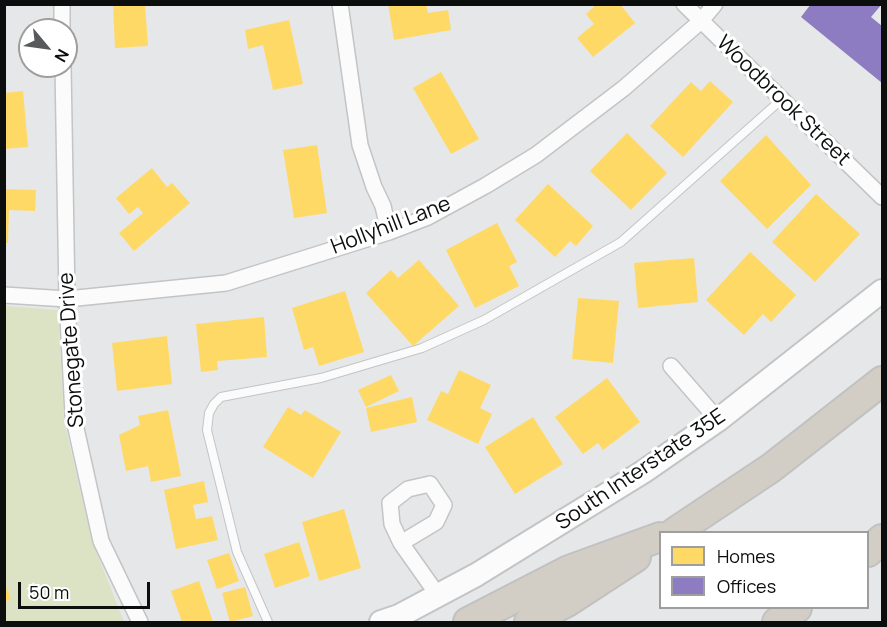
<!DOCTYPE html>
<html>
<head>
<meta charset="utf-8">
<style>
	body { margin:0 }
	#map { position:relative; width:887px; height:627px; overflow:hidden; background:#e6e7e8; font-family:Manrope,sans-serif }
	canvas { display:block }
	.frame { position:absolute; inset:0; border:6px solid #0c0d0d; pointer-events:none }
	.legend { position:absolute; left:659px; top:531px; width:210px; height:78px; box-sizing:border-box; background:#fff; border:2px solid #9e9e9e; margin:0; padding:8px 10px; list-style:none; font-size:18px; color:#0c0d0d }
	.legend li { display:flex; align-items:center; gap:12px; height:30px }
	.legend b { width:30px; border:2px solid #9e9e9e }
	.north { position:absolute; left:18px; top:18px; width:60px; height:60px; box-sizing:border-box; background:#fff; border:2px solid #9e9e9e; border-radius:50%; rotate:119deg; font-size:16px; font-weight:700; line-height:24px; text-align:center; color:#0c0d0d }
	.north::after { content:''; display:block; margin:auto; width:21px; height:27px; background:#58595a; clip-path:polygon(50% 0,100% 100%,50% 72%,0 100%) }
	.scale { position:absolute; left:18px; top:582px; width:132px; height:27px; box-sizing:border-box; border:3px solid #0c0d0d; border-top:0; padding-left:8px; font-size:18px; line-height:21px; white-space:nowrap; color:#0c0d0d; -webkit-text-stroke:4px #fff; paint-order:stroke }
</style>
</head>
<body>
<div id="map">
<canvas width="887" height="627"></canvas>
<div class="frame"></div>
<ul class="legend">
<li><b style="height:16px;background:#ffd966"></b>Homes</li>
<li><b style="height:16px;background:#8e7cc3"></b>Offices</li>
</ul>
<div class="north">N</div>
<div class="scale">50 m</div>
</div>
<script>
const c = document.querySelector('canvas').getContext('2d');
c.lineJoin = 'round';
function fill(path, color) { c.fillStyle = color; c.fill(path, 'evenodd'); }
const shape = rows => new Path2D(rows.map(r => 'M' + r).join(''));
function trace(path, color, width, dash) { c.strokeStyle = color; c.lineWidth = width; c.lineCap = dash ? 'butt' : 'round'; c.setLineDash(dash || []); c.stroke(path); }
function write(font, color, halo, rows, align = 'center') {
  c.font = font + ' Manrope,sans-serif'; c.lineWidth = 6; c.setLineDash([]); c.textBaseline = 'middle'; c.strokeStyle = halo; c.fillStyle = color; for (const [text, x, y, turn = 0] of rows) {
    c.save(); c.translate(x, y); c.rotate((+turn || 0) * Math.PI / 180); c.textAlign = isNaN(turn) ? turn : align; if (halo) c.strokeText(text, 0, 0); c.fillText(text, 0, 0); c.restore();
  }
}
const green = shape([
	[5,306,58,310,64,421,92,541,124,622,5,622]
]);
const homes = shape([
	[113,4,145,4,148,46,115,48],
	[388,4,426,4,428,13,448,10,451,30,394,40],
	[597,4,620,4,635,23,593,57,577,38,594,24,586,14],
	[289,20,303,84,273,90,263,45,248,49,245,30],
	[441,72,479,139,451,154,413,88],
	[710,81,733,102,683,157,650,126,691,82,701,91],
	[23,91,28,147,4,149,4,93],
	[627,133,667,173,631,210,590,171],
	[766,135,811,185,767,229,720,181],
	[317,145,327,213,294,218,283,150],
	[152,168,167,187,172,183,190,203,134,251,119,233,143,213,138,207,129,214,116,198],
	[548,184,593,226,576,246,570,241,555,257,515,220],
	[4,189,36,190,35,211,9,210,8,243,4,243],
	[816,194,860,234,815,282,772,242],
	[497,223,517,262,509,266,519,286,475,308,446,250],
	[750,252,796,295,771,322,763,314,744,335,706,300],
	[694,258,698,302,638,308,634,263],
	[419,260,459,306,413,346,366,293,391,270,398,278],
	[345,291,364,352,319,366,313,347,304,350,292,308],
	[578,298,619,301,613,363,572,359],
	[264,317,267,357,217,361,218,370,201,372,196,324],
	[167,336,172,384,117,391,112,343],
	[459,370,491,385,480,408,492,414,478,444,427,420,441,391,448,394],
	[391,375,399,391,366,407,358,390],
	[607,378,640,422,603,450,598,443,583,454,555,417],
	[412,397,417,422,371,432,366,408],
	[288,407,301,415,305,410,341,432,313,478,263,447],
	[168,410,181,476,151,482,148,466,126,471,119,435,140,425,138,416],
	[533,417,563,464,515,494,485,447],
	[204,481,208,502,193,505,196,519,212,516,218,540,176,549,164,490],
	[344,509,361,568,319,581,302,522],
	[299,542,310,576,275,588,264,554],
	[229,553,239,581,217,589,207,560],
	[199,581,213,622,182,622,171,591],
	[4,582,11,599,4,602],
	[245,587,253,616,230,622,222,593]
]);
const offices = shape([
	[811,4,882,4,871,17,882,26,882,83,801,17]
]);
const service = shape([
	[268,622,237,552,207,430,209,413,214,404,221,397,321,378,422,348,484,320,621,242,782,99]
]);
const minor = shape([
	[62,4,62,30],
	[340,4,360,145,374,187,383,206,389,232],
	[684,4,882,197],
	[63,66,67,299,73,415,101,541,140,622],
	[4,295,67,299,226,283,389,232,428,217,485,186,536,155,624,88,701,21,715,4],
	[671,366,718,420],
	[430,484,444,505,436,522,401,543,392,524,390,503,408,489,430,484],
	[401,543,437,594]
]);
const secondary = shape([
	[381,622,399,616,476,575,643,472,718,420,882,291]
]);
const motorway = shape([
	[675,532,771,468,882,381],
	[868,552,882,539],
	[468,622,569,570,660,537],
	[529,622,567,602,636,557],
	[777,622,797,608]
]);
const streetNames = [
	["Woodbrook Street",783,101,44],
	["Hollyhill Lane",391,226,-21],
	["Stonegate Drive",72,350,-94],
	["South Interstate 35E",641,470,-34]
];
fill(green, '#dbe3c4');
fill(homes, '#ffd966');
fill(offices, '#8e7cc3');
trace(service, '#c3c4c5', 10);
trace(minor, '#c3c4c5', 18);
trace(secondary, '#c3c4c5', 26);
trace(motorway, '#c1c1c2', 32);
trace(service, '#fbfbfc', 8);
trace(minor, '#fbfbfc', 15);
trace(secondary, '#fbfbfc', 22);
trace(motorway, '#d2cec5', 28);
write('21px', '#0c0d0d', '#fff', streetNames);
</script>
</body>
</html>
